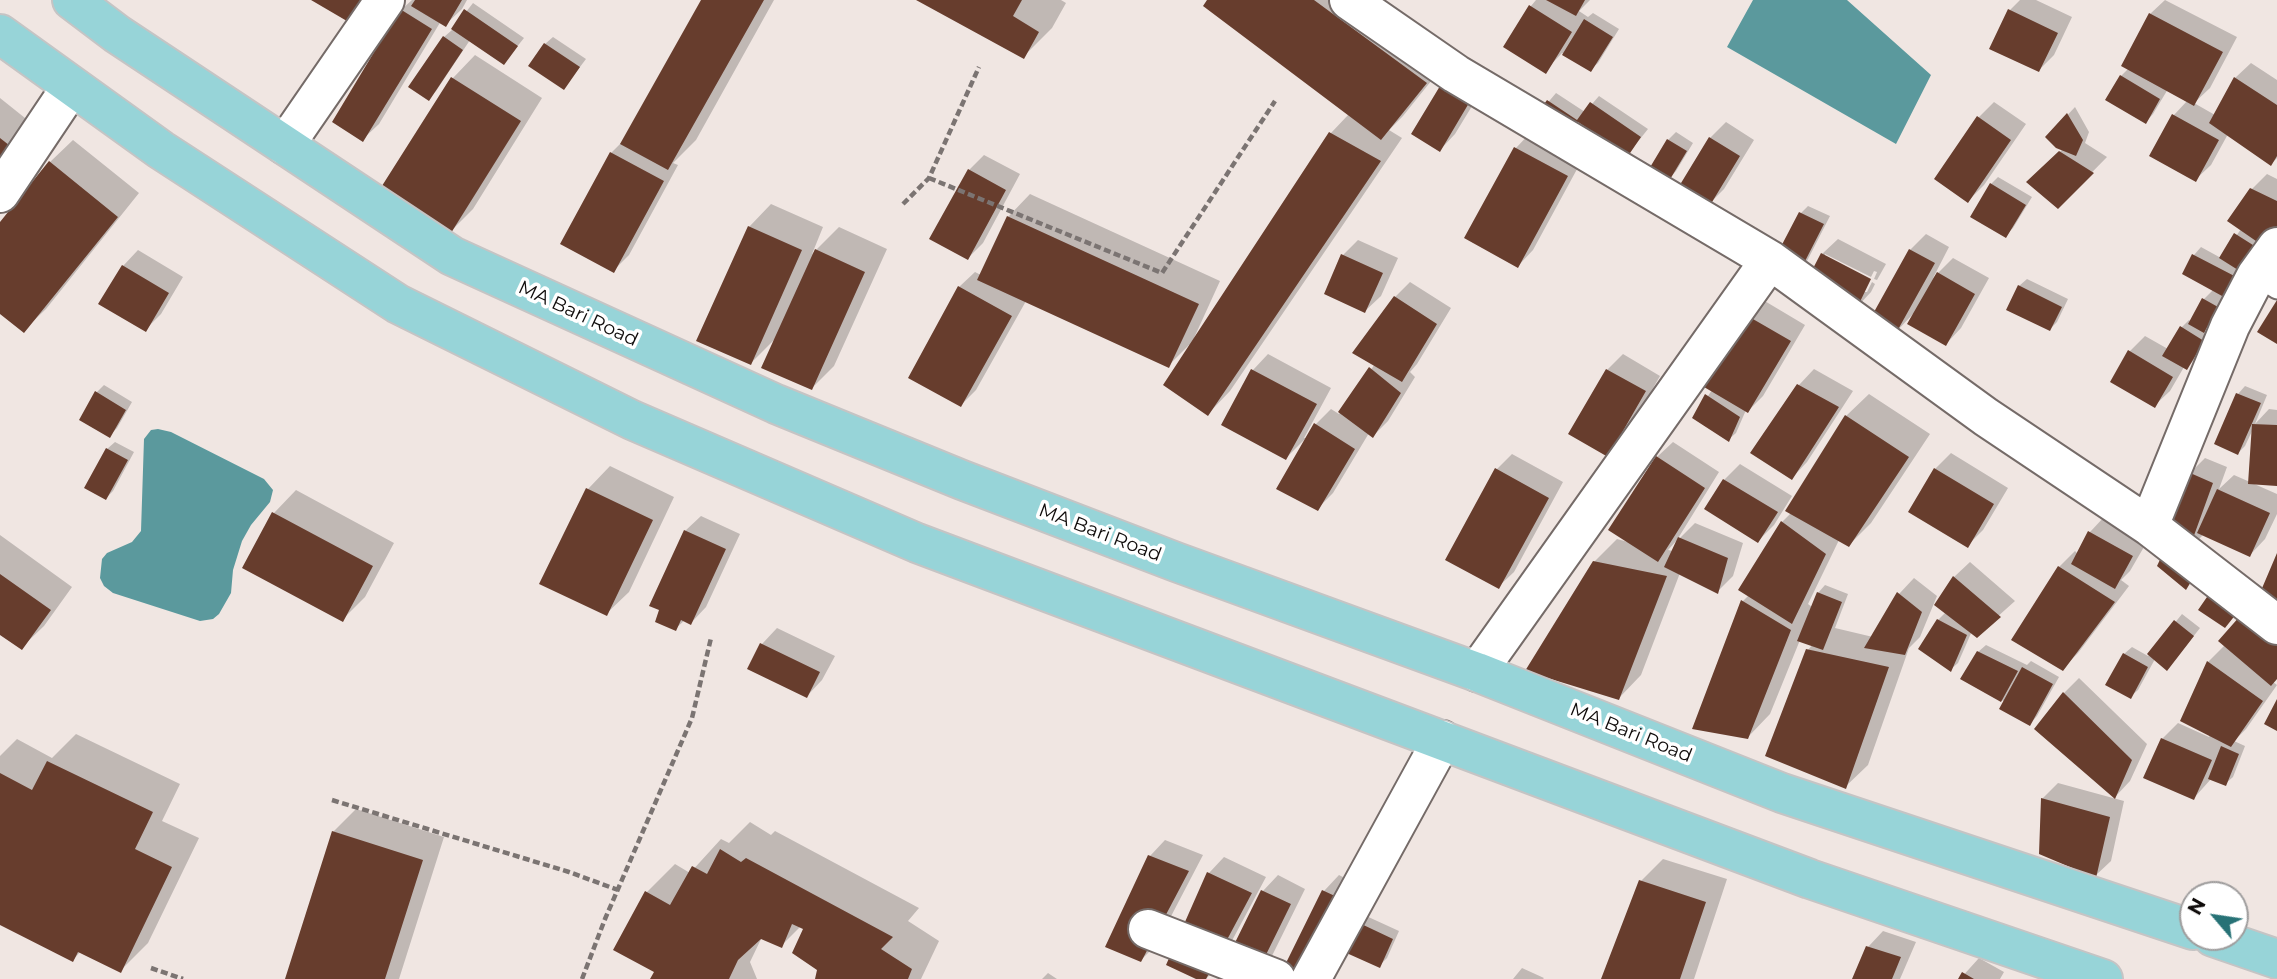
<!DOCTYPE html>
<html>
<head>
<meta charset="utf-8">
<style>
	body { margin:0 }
	#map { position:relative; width:2277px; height:979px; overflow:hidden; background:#f0e6e2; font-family:Montserrat,sans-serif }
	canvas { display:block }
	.north { position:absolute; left:2179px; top:881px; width:70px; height:70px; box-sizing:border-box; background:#fff; border:2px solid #9f9d9d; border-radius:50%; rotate:299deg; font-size:19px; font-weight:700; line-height:28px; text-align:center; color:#0f0b0a }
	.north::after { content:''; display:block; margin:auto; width:24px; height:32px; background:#277276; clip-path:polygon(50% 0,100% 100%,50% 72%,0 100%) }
</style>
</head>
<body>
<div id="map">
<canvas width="2277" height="979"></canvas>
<div class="north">N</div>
</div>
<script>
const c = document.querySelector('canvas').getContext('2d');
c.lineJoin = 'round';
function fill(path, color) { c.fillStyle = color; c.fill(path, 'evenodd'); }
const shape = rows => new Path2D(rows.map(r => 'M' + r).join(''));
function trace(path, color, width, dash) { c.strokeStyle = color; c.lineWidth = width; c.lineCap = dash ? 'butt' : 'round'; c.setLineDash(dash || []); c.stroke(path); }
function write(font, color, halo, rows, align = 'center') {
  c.font = font + ' Montserrat,sans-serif'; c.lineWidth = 7; c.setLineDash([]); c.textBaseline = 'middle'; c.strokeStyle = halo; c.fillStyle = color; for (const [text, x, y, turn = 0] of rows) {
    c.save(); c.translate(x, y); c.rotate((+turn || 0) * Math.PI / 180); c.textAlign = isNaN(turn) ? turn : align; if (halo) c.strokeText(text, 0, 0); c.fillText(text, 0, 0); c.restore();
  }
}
const water = shape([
	[1753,0,1847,0,1931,75,1896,144,1727,47],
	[158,429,171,432,264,479,273,490,270,502,251,525,242,541,233,570,231,593,219,614,213,619,200,621,113,593,104,586,100,578,102,559,107,553,132,542,141,531,144,439,151,430]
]);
const shadow = shape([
	[412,0,467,0,462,9,446,24,441,21,379,124,363,139,401,10],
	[703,0,774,0,696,140,673,163,678,165,629,255,613,271,562,243,611,153,625,139],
	[919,0,1061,0,1066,3,1052,28,1024,56],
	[1209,0,1383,0,1376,7,1448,60,1403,116,1389,130,1402,138,1230,391,1208,414,1189,345,1168,366,1026,301,976,390,961,405,959,287,975,272,981,275,1008,217,1030,194,1220,281,1194,338,1195,339,1331,133,1349,114],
	[1536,0,1590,0,1579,11,1588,17,1593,13,1619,29,1598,63,1590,70,1562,53,1545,71,1505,46,1531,6],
	[2020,0,2036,0,2072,17,2054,55,2039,70,2010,10],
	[2165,0,2237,37,2210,88,2194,103,2215,115,2235,78,2251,63,2277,80,2277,158,2271,164,2228,134,2211,165,2195,180,2173,116,2188,100,2168,89,2153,114,2146,122,2108,99,2121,76,2129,68,2150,14],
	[473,3,524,38,504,63,470,40,436,91,429,98,444,37,452,30],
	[553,37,586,59,564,88,545,44],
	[475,55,542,98,473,209,451,231,382,189,453,78],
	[1483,88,1455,134,1440,150,1413,134],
	[1556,93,1585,112,1599,96,1648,129,1628,154,1580,121,1576,126,1539,113],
	[0,98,35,126,0,176],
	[1994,102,2026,124,1984,185,1968,201,1979,117],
	[2075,107,2089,132,2085,143,2107,157,2058,207,2043,167,2063,149,2047,137],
	[1726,122,1754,140,1724,189,1709,204,1681,187,1710,138],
	[1531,132,1582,160,1533,250,1518,266,1467,237,1516,148],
	[1676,132,1693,143,1676,171,1669,179,1668,140],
	[73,140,139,193,46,309,23,331,0,312,0,224,50,162],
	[984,155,1020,174,983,243,968,258,969,170],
	[2267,174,2277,179,2277,240,2204,330,2210,333,2194,360,2187,368,2184,367,2170,391,2154,406,2113,381,2130,351,2145,336,2168,349,2181,328,2189,320,2191,322,2204,299,2214,289,2194,255,2201,247,2221,258,2241,229,2251,190],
	[1998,177,2032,197,2013,228,2005,236,1991,184],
	[771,204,823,227,812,254,839,227,887,249,834,366,812,388,777,337,751,363,749,227],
	[1808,206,1830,216,1807,261,1800,269,1801,213],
	[1926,234,1949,247,1933,278,1953,258,1989,278,1961,328,1946,344,1913,314,1895,333,1910,250],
	[1838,239,1886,264,1877,280,1874,279,1877,272,1874,271,1871,277,1825,254,1825,258,1863,292,1867,292,1872,282,1875,284,1871,292,1856,308,1822,254],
	[1358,240,1398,258,1381,296,1365,311,1343,255],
	[138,250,183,277,161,314,145,330,101,303,123,266],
	[2027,279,2068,299,2057,322,2050,329,2019,286],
	[1410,282,1451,308,1417,364,1410,372,1415,377,1388,421,1373,436,1369,433,1333,493,1318,508,1279,488,1316,424,1331,409,1339,414,1375,364,1395,297],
	[1763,300,1805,325,1763,396,1748,411,1746,410,1736,433,1728,440,1694,417,1712,390,1706,387],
	[1268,354,1331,388,1304,438,1306,438,1286,458,1223,424,1253,370],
	[1623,354,1660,376,1623,440,1608,455,1571,433,1607,370],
	[1814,369,1853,391,1807,462,1792,478,1752,453,1799,385],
	[104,385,132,402,117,428,109,436,96,393],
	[2245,386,2267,395,2255,424,2269,409,2277,410,2277,484,2252,483,2277,494,2277,514,2265,539,2250,555,2204,534,2187,551,2205,562,2186,587,2159,565,2167,550,2175,541,2166,535,2190,473,2205,458,2227,467,2219,489,2234,475,2250,482,2254,427,2245,446,2238,453,2216,444,2238,394],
	[1869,394,1930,434,1871,523,1849,545,1839,540,1808,604,1812,607,1818,593,1825,585,1848,594,1835,628,1873,637,1899,594,1914,578,1937,596,1920,637,1909,648,1868,765,1845,787,1808,650,1813,644,1800,640,1770,714,1748,737,1694,728,1743,601,1749,595,1782,522,1792,512,1846,416],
	[115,442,134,452,113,491,106,498,107,449],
	[1673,442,1719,472,1677,540,1668,550,1673,551,1679,539,1695,523,1743,543,1733,576,1717,592,1680,573,1641,675,1619,698,1594,562,1617,539,1628,542,1657,457],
	[1951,453,2008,488,1983,530,1967,546,1910,511,1935,469],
	[1512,454,1563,482,1514,572,1498,587,1497,469],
	[1740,464,1792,496,1774,525,1758,541,1724,480],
	[610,466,674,497,629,592,606,614,588,489],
	[296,490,394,543,365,597,342,620,245,568,274,513],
	[701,516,740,534,706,607,691,623,685,620,675,629,685,531],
	[2105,516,2148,540,2130,571,2121,580,2129,586,2078,653,2063,668,2059,567,2075,551,2078,554,2090,532],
	[0,535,72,587,44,626,21,648,0,632],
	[2277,558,2277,678,2273,682,2277,685,2246,729,2234,741,2245,746,2233,777,2225,784,2211,779,2194,798,2162,739,2178,723,2209,737,2210,735,2182,720,2208,662,2225,645,2261,596],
	[1970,562,2015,601,1977,635,1972,631,1958,663,1950,670,1938,620,1946,612,1954,577],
	[2182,614,2200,628,2174,661,2155,659,2138,690,2130,697,2124,654,2132,647,2148,656],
	[777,628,835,656,822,680,807,696,750,668,762,644],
	[1986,645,2027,665,2031,661,2059,677,2037,716,2030,724,2005,702,1963,678,1978,652],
	[2079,678,2147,744,2130,781,2115,797,2036,729,2064,693],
	[76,734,180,784,162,821,199,838,148,943,120,971,81,951,73,960,0,923,0,756,17,739,52,758],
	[2058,783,2124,801,2111,861,2095,876,2042,799],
	[356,809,444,837,399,979,287,979,333,832],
	[750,822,771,835,775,831,919,908,908,921,939,941,921,979,817,979,819,969,806,928,801,926,781,946,762,937,750,962,757,979,652,979,656,971,647,892,675,864,690,873,721,839,729,843],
	[1165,840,1203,855,1156,945,1141,960,1150,856],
	[1224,857,1266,877,1219,965,1206,979,1200,979,1168,964,1209,873],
	[1663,859,1727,879,1694,979,1602,979,1641,881],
	[1278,875,1305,889,1266,968,1262,892],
	[1339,875,1364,888,1287,964,1324,891],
	[1364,915,1399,931,1387,958,1379,966,1357,922],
	[1883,931,1916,942,1900,979,1854,979,1868,947],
	[1979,958,2004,972,2000,979,1960,979],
	[1522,968,1544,978,1543,979,1513,979],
	[1048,973,1057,979,1042,979]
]);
const building = shape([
	[311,0,366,0,352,24],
	[415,0,462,0,446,27,411,6],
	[701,0,764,0,668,170,620,144],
	[916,0,1022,0,1013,16,1039,32,1024,59],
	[1207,0,1314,0,1427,83,1381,140,1203,6],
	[1546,0,1585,0,1576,16],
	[1529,5,1572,32,1546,74,1503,47],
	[400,9,432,29,363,142,332,122],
	[464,9,518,46,504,65,451,29],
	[2008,9,2058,33,2039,72,1989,49],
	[2149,13,2223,52,2194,106,2121,66],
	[1584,19,1613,37,1591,72,1562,55],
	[443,36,463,50,429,101,408,87],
	[544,43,580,67,564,90,528,66],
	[2120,75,2160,99,2146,124,2105,100],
	[451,77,521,121,451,233,380,189],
	[2234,77,2277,105,2277,156,2271,166,2209,123],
	[1440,86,1469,103,1440,152,1411,134],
	[1547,100,1577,120,1590,102,1641,137,1628,156,1578,122,1569,135,1537,114],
	[2067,113,2083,140,2076,156,2056,148,2045,137],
	[2172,114,2219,140,2196,182,2149,156],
	[1977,116,2011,140,1968,203,1934,179],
	[1329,132,1381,161,1208,416,1163,385],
	[1709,137,1740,156,1709,207,1678,188],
	[0,138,14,149,0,169],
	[1667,139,1687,151,1669,181,1649,169],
	[1514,147,1568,176,1518,268,1464,238],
	[2059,151,2094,173,2058,209,2026,182],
	[610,152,664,181,614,273,560,244],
	[49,161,118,217,24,333,0,314,0,222],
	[968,169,1006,190,968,260,929,239],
	[1990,183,2026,205,2006,238,1970,217],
	[2250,188,2277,201,2277,237,2269,250,2227,221],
	[1799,212,1824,224,1800,271,1775,258],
	[1007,216,1199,304,1169,368,977,280],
	[748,226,802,250,751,365,696,341],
	[2234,233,2264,252,2246,275,2219,258],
	[815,249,865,272,812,390,761,368],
	[1909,249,1935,263,1895,335,1869,321],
	[1821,253,1871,279,1856,310,1805,284],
	[1341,254,1383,273,1365,313,1324,294],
	[2192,254,2244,281,2233,302,2182,274],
	[122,265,169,293,146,332,98,304],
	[1937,272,1975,294,1946,346,1907,324],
	[2018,285,2062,307,2050,331,2006,310],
	[958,286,1012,316,961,407,908,378],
	[1394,296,1437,324,1402,382,1352,353],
	[2202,298,2218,307,2204,333,2188,324],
	[2277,300,2277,344,2257,332],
	[1746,315,1791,341,1748,413,1704,387],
	[2180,326,2204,341,2187,370,2162,356],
	[2128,350,2173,377,2155,408,2110,382],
	[1369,367,1401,393,1373,438,1338,412],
	[1251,369,1317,404,1286,460,1221,425],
	[1606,369,1646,391,1608,457,1568,434],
	[1797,384,1839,407,1792,480,1750,453],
	[95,391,126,410,110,438,79,420],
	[2236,393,2261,403,2238,455,2214,444],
	[1705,394,1740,417,1729,442,1692,418],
	[1845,415,1909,457,1849,547,1785,511],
	[1314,423,1355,449,1318,511,1276,489],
	[2252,424,2277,425,2277,486,2248,484],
	[106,448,128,460,106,500,84,488],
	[1656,456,1705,488,1658,562,1608,530],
	[1495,468,1549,498,1499,589,1445,560],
	[1934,468,1994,504,1968,548,1908,512],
	[2188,472,2213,483,2188,552,2164,535],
	[1723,479,1778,512,1758,543,1704,509],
	[586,488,653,520,607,616,539,584],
	[2217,489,2270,513,2250,557,2197,533],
	[272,512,373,566,343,622,242,568],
	[1781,521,1826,554,1792,624,1738,590],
	[684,530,726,549,691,625,681,620,676,631,655,622,659,610,649,606],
	[2088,531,2133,556,2115,589,2071,564],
	[1678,537,1728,558,1718,594,1664,567],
	[2165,549,2198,570,2186,590,2157,566],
	[2277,553,2277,615,2257,600],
	[1593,561,1667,576,1619,700,1525,671],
	[2058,566,2115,602,2063,671,2011,640],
	[0,574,51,610,22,650,0,635],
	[1953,576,2001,617,1977,638,1934,605],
	[2216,584,2244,604,2225,628,2198,610],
	[1817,592,1842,602,1823,650,1797,641],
	[1897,592,1922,612,1905,655,1864,648],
	[1741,600,1791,630,1748,739,1692,729],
	[2248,607,2277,632,2277,679,2271,686,2218,641],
	[1937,619,1967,635,1951,672,1918,649],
	[2174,620,2194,636,2167,671,2147,654],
	[760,643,820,672,807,698,747,669],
	[1806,649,1889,667,1846,789,1765,756],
	[1977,651,2018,671,2001,702,1960,679],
	[2123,653,2148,667,2131,699,2105,685],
	[2207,661,2263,701,2231,747,2180,721],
	[2022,667,2053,684,2030,726,1999,709],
	[2063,692,2132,760,2115,799,2034,729],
	[2277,699,2277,731,2264,724],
	[2161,738,2212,760,2194,800,2143,778],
	[2221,746,2239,754,2226,786,2208,779],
	[47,761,153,812,135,849,172,867,121,973,78,952,73,962,0,925,0,773,32,790],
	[2041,798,2110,817,2096,878,2039,854],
	[332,831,423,860,385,979,285,979],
	[720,849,741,862,746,858,893,937,881,949,912,969,908,979,815,979,817,970,792,953,803,929,792,924,782,948,761,939,738,960,729,979,650,979,654,972,613,950,645,891,670,905,692,866,707,874],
	[1148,855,1189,871,1141,962,1105,947],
	[1207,872,1252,893,1206,979,1196,979,1166,965],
	[1639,880,1706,902,1680,979,1601,979],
	[1261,890,1291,904,1254,979,1221,971],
	[1322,890,1350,903,1312,978,1285,965],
	[1355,921,1393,939,1380,968,1342,951],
	[1866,946,1901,957,1892,979,1852,979],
	[1962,972,1974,979,1958,979]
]);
const path = shape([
	[929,178,1162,273,1275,101],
	[903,204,929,178,979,67],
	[332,800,569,872,618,890],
	[151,968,183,979],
	[582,979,605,919,692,718,711,638]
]);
const service = shape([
	[2256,276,2277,289]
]);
const minor = shape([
	[1349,0,1456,74,1770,260,1986,417,2149,526,2277,625],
	[285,145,385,0],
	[0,193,71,87],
	[2149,526,2230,326,2256,276,2277,247],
	[1477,672,1770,260],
	[1148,929,1276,979],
	[1311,979,1442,740]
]);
const primary = shape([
	[72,0,117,34,452,256,776,404,962,480,1176,562,1477,672,1782,793,2193,930],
	[0,34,161,150,398,304,632,420,917,543,1810,879,2103,979],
	[2213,937,2277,959]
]);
const streetNames = [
	["MA Bari Road",578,314,25],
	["MA Bari Road",1100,533,21],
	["MA Bari Road",1631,733,22]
];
fill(water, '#5b999d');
fill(shadow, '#0003');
fill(building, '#673d2d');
trace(service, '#756b68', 23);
trace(minor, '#756b68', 42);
trace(primary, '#c5c4c4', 42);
trace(path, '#7b7472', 4.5, [7, 3.5]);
trace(service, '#fff', 19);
trace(minor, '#fff', 38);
trace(primary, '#97d4d8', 38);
write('19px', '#0f0b0a', '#fff', streetNames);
</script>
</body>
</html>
